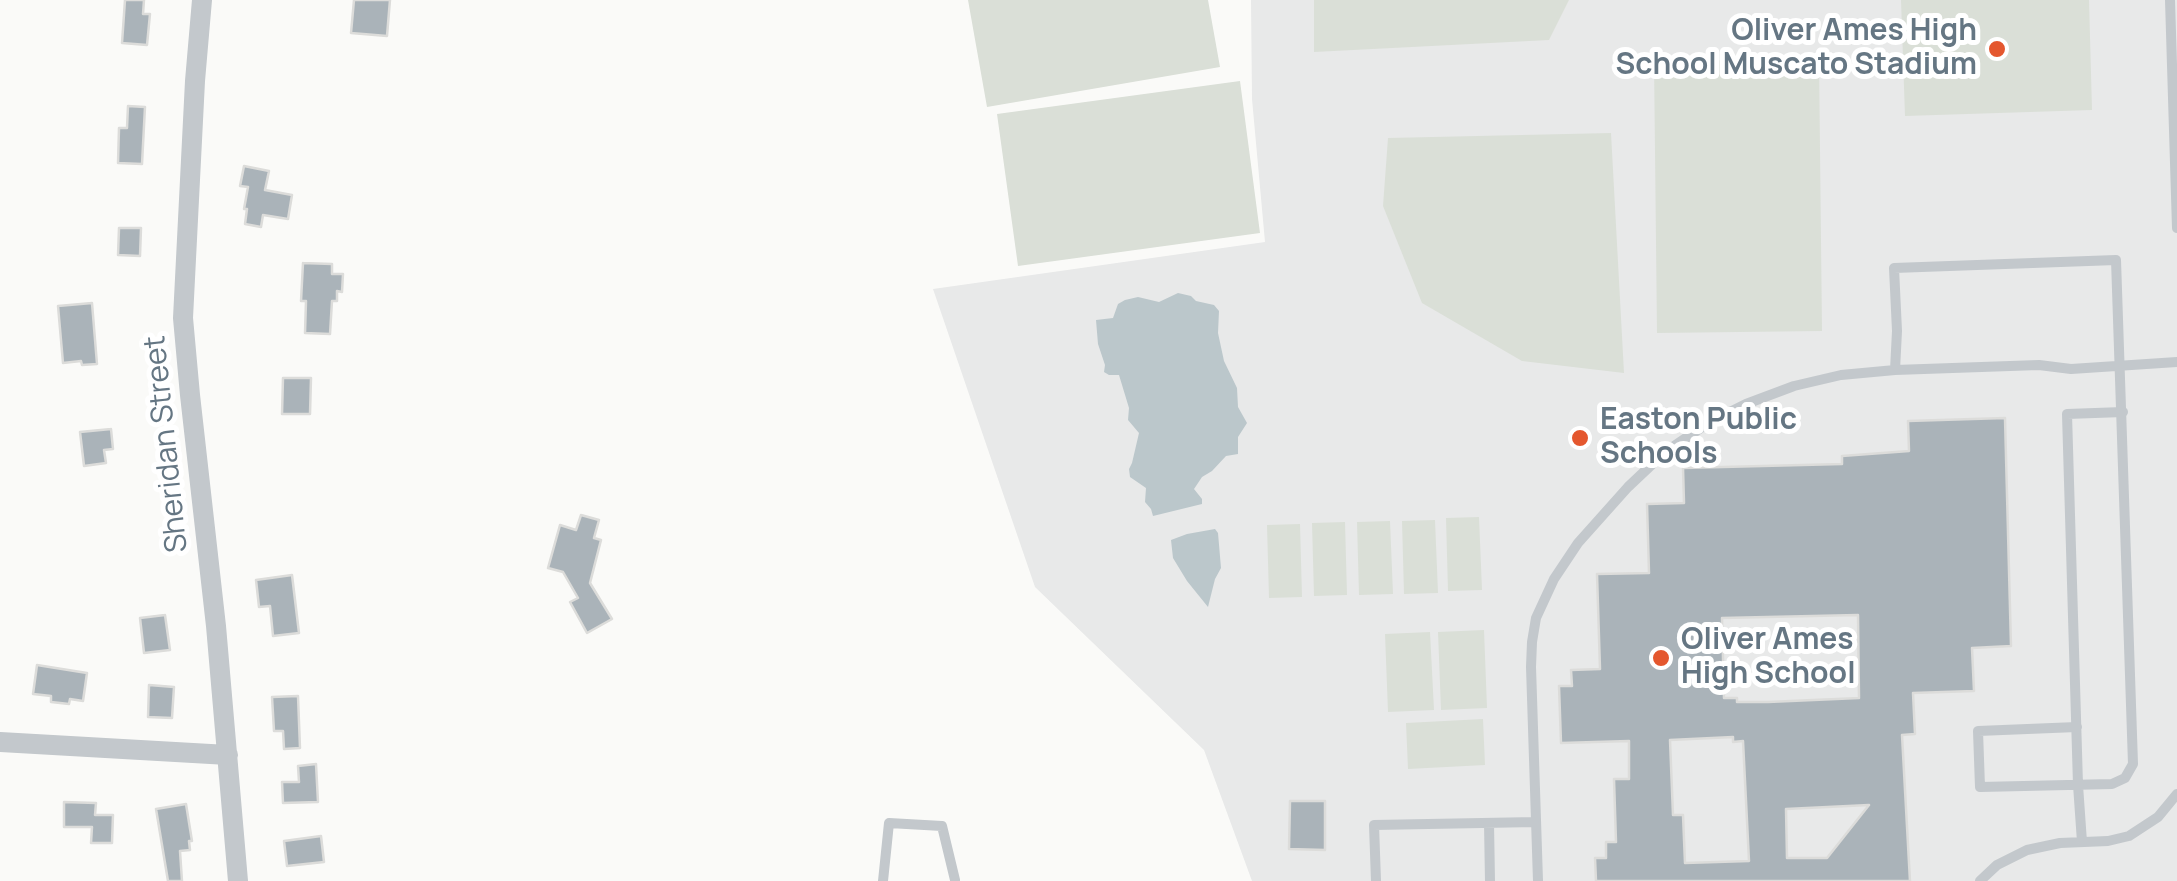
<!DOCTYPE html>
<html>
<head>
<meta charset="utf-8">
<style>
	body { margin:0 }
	canvas { display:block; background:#fafaf8 }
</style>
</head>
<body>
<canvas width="2177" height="881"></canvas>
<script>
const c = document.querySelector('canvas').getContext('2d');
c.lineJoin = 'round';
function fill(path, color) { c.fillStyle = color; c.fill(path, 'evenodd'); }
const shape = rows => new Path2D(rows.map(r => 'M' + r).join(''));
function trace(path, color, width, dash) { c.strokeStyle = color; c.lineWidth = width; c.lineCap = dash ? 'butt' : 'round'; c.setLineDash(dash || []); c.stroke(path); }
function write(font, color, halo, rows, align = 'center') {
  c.font = font + ' Manrope,sans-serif'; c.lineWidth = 10; c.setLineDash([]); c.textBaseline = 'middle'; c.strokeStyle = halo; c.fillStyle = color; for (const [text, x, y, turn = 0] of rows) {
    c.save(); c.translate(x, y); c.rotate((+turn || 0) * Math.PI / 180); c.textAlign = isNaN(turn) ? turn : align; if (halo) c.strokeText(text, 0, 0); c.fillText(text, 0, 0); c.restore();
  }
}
const built = shape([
	[1251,0,2177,0,2177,881,1252,881,1204,750,1035,587,933,289,1265,242,1252,99]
]);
const green = shape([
	[968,0,1208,0,1220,67,987,107],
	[1314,0,1569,0,1549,40,1314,52],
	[1901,0,2089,0,2092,110,1905,116],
	[1819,59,1822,331,1657,333,1654,61],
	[1240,81,1260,233,1018,266,997,114],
	[1611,133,1624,373,1522,361,1422,303,1383,206,1388,138],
	[1479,517,1482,590,1448,591,1446,518],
	[1435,520,1438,593,1404,594,1402,521],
	[1390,521,1393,594,1359,595,1357,522],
	[1345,522,1347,595,1314,596,1312,523],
	[1300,524,1302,597,1269,598,1267,525],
	[1484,630,1487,708,1441,710,1438,632],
	[1430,632,1434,710,1388,712,1385,634],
	[1483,719,1485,765,1408,769,1406,723]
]);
const water = shape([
	[1178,293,1191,296,1196,301,1214,305,1219,311,1218,333,1224,361,1237,388,1238,407,1247,423,1238,437,1238,454,1226,456,1212,471,1202,477,1194,489,1202,499,1202,504,1153,516,1151,509,1145,502,1146,488,1130,477,1129,469,1132,463,1139,433,1128,420,1129,408,1119,375,1109,375,1104,372,1105,365,1098,344,1096,320,1113,318,1118,304,1125,300,1138,297,1159,302],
	[1215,529,1218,533,1221,568,1215,579,1208,607,1187,581,1173,558,1171,540,1187,534]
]);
const building = shape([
	[125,0,144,0,143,14,150,14,147,45,122,43,125,0],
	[354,0,390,0,387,36,351,33,354,0],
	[128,106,145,107,142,164,118,163,119,128,127,128,128,106],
	[244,166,269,171,265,190,292,195,288,219,263,215,261,227,245,224,247,209,244,209,248,187,240,186,244,166],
	[119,228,141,228,140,256,118,255,119,228],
	[303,263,332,264,332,274,343,274,342,292,337,291,337,301,332,301,330,334,305,333,306,301,301,301,303,263],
	[92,303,97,364,82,365,81,361,63,363,58,306,92,303],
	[283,378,311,378,310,414,282,414,283,378],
	[2005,418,2011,646,1972,648,1974,691,1913,693,1915,734,1902,735,1910,881,1596,881,1595,858,1606,858,1606,842,1616,842,1614,779,1629,779,1629,741,1561,743,1559,686,1572,686,1571,670,1600,669,1597,574,1649,573,1647,504,1684,503,1683,468,1842,464,1842,456,1909,451,1908,421,2005,418],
	[1858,615,1859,698,1768,702,1737,702,1737,698,1724,698,1722,618,1858,615],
	[1733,737,1733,742,1743,741,1749,861,1685,863,1683,815,1673,815,1670,740,1733,737],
	[1869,805,1827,858,1787,858,1786,809,1869,805],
	[111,429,113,449,104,450,106,463,84,466,80,432,111,429],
	[581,515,599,520,594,538,601,540,590,583,612,619,587,633,570,602,578,598,563,572,548,568,560,525,576,530,581,515],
	[292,575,299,633,273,636,270,606,259,607,256,580,292,575],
	[165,615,170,650,144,653,140,618,165,615],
	[37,665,87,673,83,701,70,699,69,704,51,702,51,696,33,694,37,665],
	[149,685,174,687,172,718,148,717,149,685],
	[298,696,300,748,284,749,283,731,274,731,272,697,298,696],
	[316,764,318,802,283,803,282,782,299,782,298,766,316,764],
	[1290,801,1325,801,1325,850,1289,849,1290,801],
	[64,802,96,803,95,815,113,815,112,843,91,843,92,827,64,827,64,802],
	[186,804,192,841,189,841,190,850,180,851,182,881,168,881,156,809,186,804],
	[321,836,324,862,287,866,284,841,321,836]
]);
const lane = shape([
	[2170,0,2177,228],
	[1895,370,1897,331,1894,268,2116,260,2133,764,2125,778,2112,784,1980,787,1978,731,2077,727],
	[1489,823,1490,881],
	[2082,842,2078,785,2067,414,2123,412],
	[883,881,889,823,942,826,955,880],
	[1376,881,1374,825,1536,822],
	[1538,881,1531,667,1532,642,1536,618,1554,579,1578,543,1628,487,1664,453,1708,423,1746,404,1794,386,1841,375,1895,370,2039,365,2071,369,2177,362],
	[1980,881,1997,865,2027,850,2060,843,2108,841,2129,836,2158,817,2177,794]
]);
const street = shape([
	[202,0,195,81,183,318,190,395,216,626,238,881],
	[0,742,228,755]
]);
const markers = [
	[1997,49,10,"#e4572e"],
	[1580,438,10,"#e4572e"],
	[1661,658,10,"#e4572e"]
];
const poiNames = [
	["Oliver Ames High",1977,32,"right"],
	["School Muscato Stadium",1977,66,"right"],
	["Easton Public",1600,421],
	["Schools",1600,455],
	["Oliver Ames",1681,641],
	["High School",1681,675]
];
const streetNames = [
	["Sheridan Street",167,444,-96]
];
fill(built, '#e8e9e9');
fill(green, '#dadfd7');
fill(water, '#bbc7cb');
fill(building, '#aab3b9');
trace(building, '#dcdcda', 2.5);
trace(lane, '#c3c8cc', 10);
trace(street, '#c3c8cc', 20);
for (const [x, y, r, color] of markers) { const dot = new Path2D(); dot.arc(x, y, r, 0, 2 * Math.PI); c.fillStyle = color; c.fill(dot); trace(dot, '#fff', 4); }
write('bold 30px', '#657683', '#fff', poiNames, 'left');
write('30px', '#657683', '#fff', streetNames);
</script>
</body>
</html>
